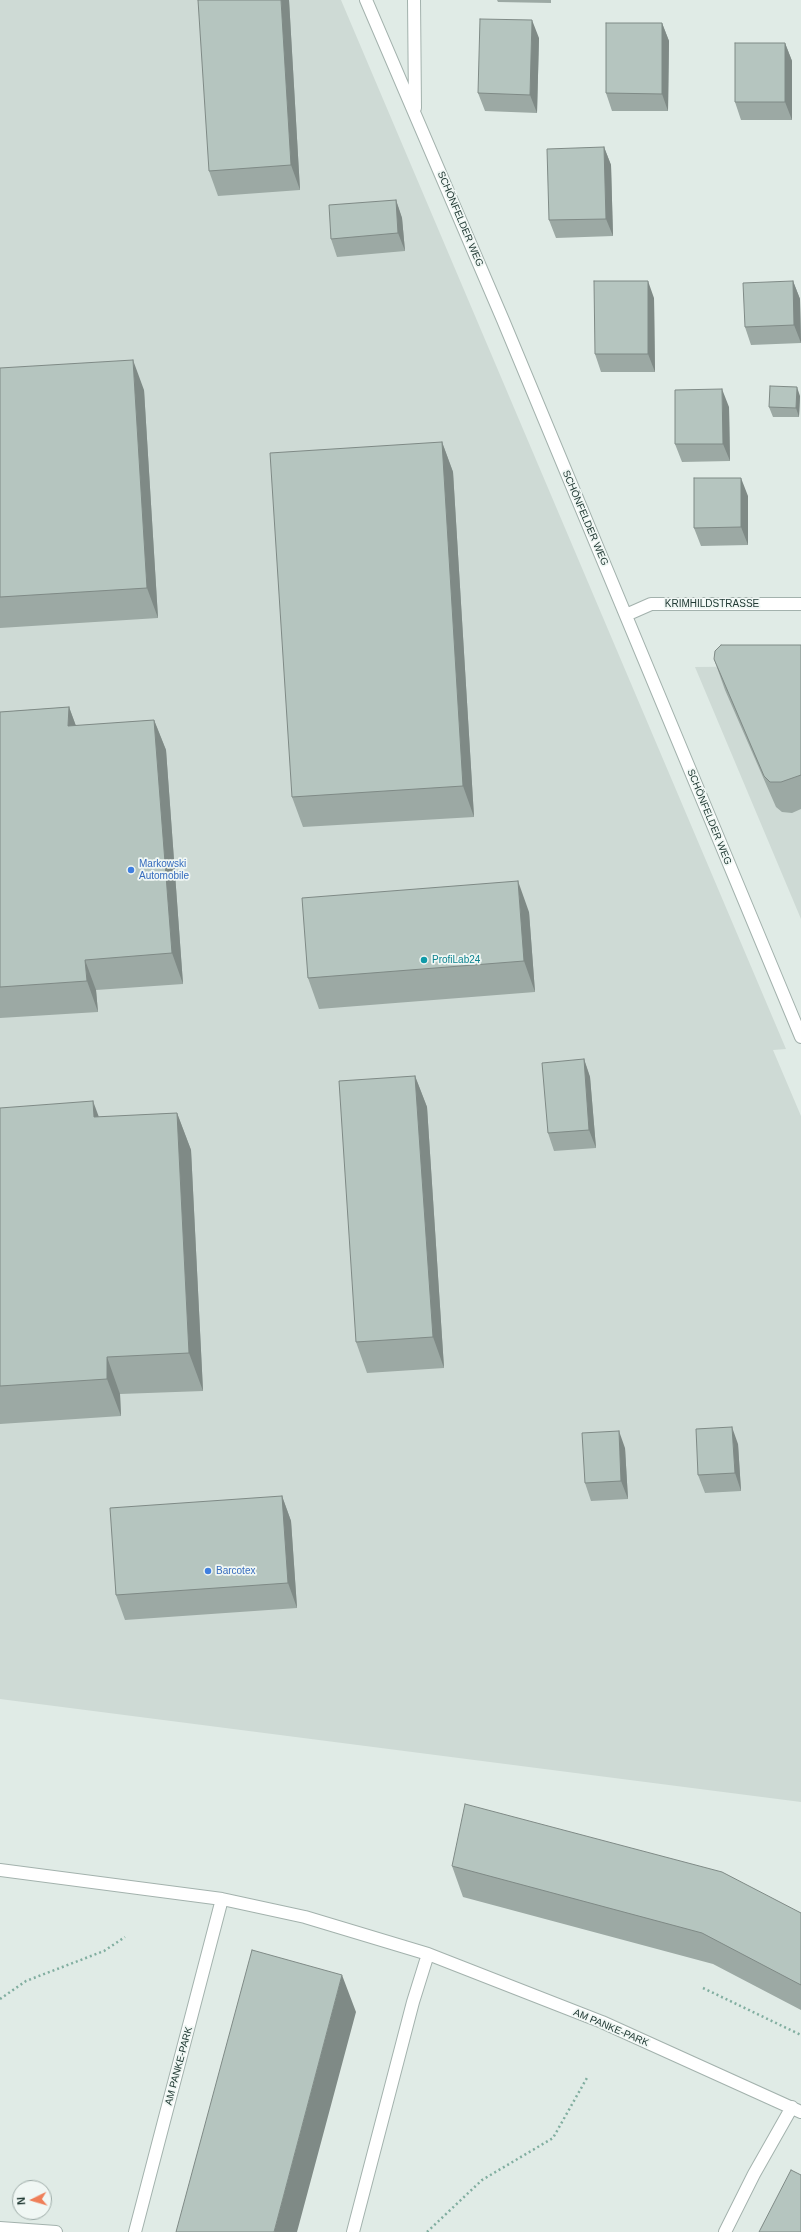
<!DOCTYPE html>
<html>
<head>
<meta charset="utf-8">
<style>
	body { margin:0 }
	#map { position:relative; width:801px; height:2232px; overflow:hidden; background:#e0ebe6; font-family:Helvetica,sans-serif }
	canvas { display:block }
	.north { position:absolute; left:12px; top:2180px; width:40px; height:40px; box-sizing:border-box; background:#f0f7f4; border:1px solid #9daba7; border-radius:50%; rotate:265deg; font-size:11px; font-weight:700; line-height:16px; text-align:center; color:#213a34 }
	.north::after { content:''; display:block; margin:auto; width:14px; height:18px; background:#ef7f59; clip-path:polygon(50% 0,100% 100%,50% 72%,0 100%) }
</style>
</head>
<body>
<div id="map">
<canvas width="801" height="2232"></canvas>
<div class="north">N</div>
</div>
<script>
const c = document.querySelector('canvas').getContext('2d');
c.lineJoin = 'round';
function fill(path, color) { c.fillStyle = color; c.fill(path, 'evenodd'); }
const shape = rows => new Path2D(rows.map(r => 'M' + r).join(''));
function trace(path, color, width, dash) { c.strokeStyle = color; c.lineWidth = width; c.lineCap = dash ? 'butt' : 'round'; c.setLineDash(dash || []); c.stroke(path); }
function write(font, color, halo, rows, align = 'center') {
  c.font = font + ' Helvetica,sans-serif'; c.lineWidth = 3.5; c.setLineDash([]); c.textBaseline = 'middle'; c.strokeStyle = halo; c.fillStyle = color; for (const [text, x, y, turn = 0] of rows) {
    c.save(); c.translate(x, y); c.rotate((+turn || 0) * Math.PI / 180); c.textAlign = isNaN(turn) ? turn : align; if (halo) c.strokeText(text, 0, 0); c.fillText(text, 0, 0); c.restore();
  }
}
const built = shape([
	[0,0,341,0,786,1049,773,1050,801,1116,801,1802,0,1699],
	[801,666,801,919,695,667]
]);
const path = shape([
	[703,1988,801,2035],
	[0,1999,26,1981,104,1951,125,1937],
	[427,2232,482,2180,553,2138,588,2076]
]);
const minor = shape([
	[366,0,503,320,801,1037],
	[414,0,415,108],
	[626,615,651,604,801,604],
	[0,1870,222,1899,305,1917,428,1954,602,2022,801,2112],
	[0,2228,56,2232],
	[135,2232,222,1899],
	[353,2232,413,2002,428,1954],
	[725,2232,754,2174,792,2107]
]);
const wall = shape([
	[289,0,300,190,218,196,209,171],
	[497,0,551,0,551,3,498,2],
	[662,23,669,41,668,111,612,111,606,93],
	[539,38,537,113,485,111,478,93],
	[785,43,792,61,792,120,741,120,735,102],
	[604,147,611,165,613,236,556,238,549,220],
	[396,200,402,218,405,251,337,257,331,239],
	[793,281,800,299,801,343,751,345,745,327],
	[654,298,655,372,601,372,595,354],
	[0,368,144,390,158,618,0,628],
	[800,396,799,417,773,417,769,407],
	[729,407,730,461,682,462,675,444],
	[442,442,453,472,474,817,303,827,292,797],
	[748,496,748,545,701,546,694,528],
	[801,645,801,809,792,813,782,812,776,807,725,690,714,659],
	[69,707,76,726,154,720,166,750,183,984,96,990,98,1012,0,1018,0,712],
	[529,912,535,992,319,1009,308,978],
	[584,1059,590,1077,596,1148,554,1151,548,1133],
	[415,1076,427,1107,444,1368,367,1373,356,1342],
	[0,1108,99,1117,177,1113,191,1150,203,1391,120,1394,121,1416,0,1424],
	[738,1444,741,1491,705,1493,698,1475],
	[625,1448,628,1499,591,1501,585,1483],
	[282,1496,291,1521,297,1608,125,1620,116,1595],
	[452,1866,801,1913,801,2010,713,1964,463,1897]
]);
const shadedWall = shape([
	[281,0,289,0,300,190,291,165],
	[532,20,539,38,537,113,530,95],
	[662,23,669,41,668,111,662,94],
	[785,43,792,61,792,120,785,102],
	[604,147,611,165,613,236,606,219],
	[396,200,402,218,405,251,398,233],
	[648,281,654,298,655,372,648,354],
	[793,281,800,299,801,343,794,325],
	[133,360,144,390,158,618,147,588],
	[797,387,800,396,799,417,796,408],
	[722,389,729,407,730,461,723,444],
	[442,442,453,472,474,817,463,786],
	[741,478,748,496,748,545,741,527],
	[69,707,80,737,68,726],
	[154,720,166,750,183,984,172,953],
	[518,881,529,912,535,992,524,961],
	[85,960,96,990,98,1012,87,981],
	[584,1059,590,1077,596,1148,589,1130],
	[415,1076,427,1107,444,1368,433,1337],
	[93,1101,107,1139,94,1117],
	[177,1113,191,1150,203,1391,189,1353],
	[107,1357,120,1394,121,1416,107,1379],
	[732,1427,738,1444,741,1491,735,1473],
	[619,1431,625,1448,628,1499,621,1481],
	[282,1496,291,1521,297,1608,288,1583],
	[342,1975,356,2012,297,2232,274,2232]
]);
const building = shape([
	[198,0,281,0,291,165,209,171,198,0],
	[480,19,532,20,530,95,478,93,480,19],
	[606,23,662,23,662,94,606,93,606,23],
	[735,43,785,43,785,102,735,102,735,43],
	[604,147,606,219,549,220,547,149,604,147],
	[396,200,398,233,331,239,329,205,396,200],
	[594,281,648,281,648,354,595,354,594,281],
	[793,281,794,325,745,327,743,283,793,281],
	[133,360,147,588,0,597,0,368,133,360],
	[770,386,797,387,796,408,769,407,770,386],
	[722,389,723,444,675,444,675,390,722,389],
	[442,442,463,786,292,797,270,453,442,442],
	[694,478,741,478,741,527,694,528,694,478],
	[721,645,801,645,801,775,781,782,770,782,764,776,714,659,715,651,721,645],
	[69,707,68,726,154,720,172,953,85,960,87,981,0,987,0,712,69,707],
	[518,881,524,961,308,978,302,898,518,881],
	[584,1059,589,1130,548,1133,542,1063,584,1059],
	[415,1076,433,1337,356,1342,339,1081,415,1076],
	[93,1101,94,1117,177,1113,189,1353,107,1357,107,1379,0,1386,0,1108,93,1101],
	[732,1427,735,1473,698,1475,696,1429,732,1427],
	[619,1431,621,1481,585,1483,582,1433,619,1431],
	[282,1496,288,1583,116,1595,110,1508,282,1496],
	[465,1804,722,1872,801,1913,801,1985,702,1933,452,1866,465,1804],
	[252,1950,342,1975,274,2232,176,2232,252,1950],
	[791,2170,801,2175,801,2232,759,2232,791,2170]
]);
const markers = [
	[131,870,4,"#3f7fe0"],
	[424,960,4,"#0f9aa8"],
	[208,1571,4,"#3f7fe0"]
];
const streetNames = [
	["SCHÖNFELDER WEG",460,219,67],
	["SCHÖNFELDER WEG",585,518,67],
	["KRIMHILDSTRASSE",712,604],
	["SCHÖNFELDER WEG",709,817,68],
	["AM PANKE-PARK",611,2028,23],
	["AM PANKE-PARK",179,2066,-75]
];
const shopNames = [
	["Markowski",139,864],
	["Automobile",139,876],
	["Barcotex",216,1571]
];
const cultureNames = [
	["ProfiLab24",432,960]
];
fill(built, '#cedad5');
trace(minor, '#a3b2ad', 14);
trace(path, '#81aea0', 2.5, [2, 3]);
trace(minor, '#fff', 12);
fill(wall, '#9ca9a4');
fill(shadedWall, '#7f8a86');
fill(building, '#b5c5bf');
trace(building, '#7f8a86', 1);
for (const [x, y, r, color] of markers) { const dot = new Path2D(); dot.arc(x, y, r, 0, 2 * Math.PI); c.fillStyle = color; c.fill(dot); trace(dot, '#f0f7f4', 1.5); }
write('10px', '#213a34', '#f0f7f4', streetNames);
write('10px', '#366cbe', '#f0f7f4', shopNames, 'left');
write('10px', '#0d838f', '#f0f7f4', cultureNames, 'left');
</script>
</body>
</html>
